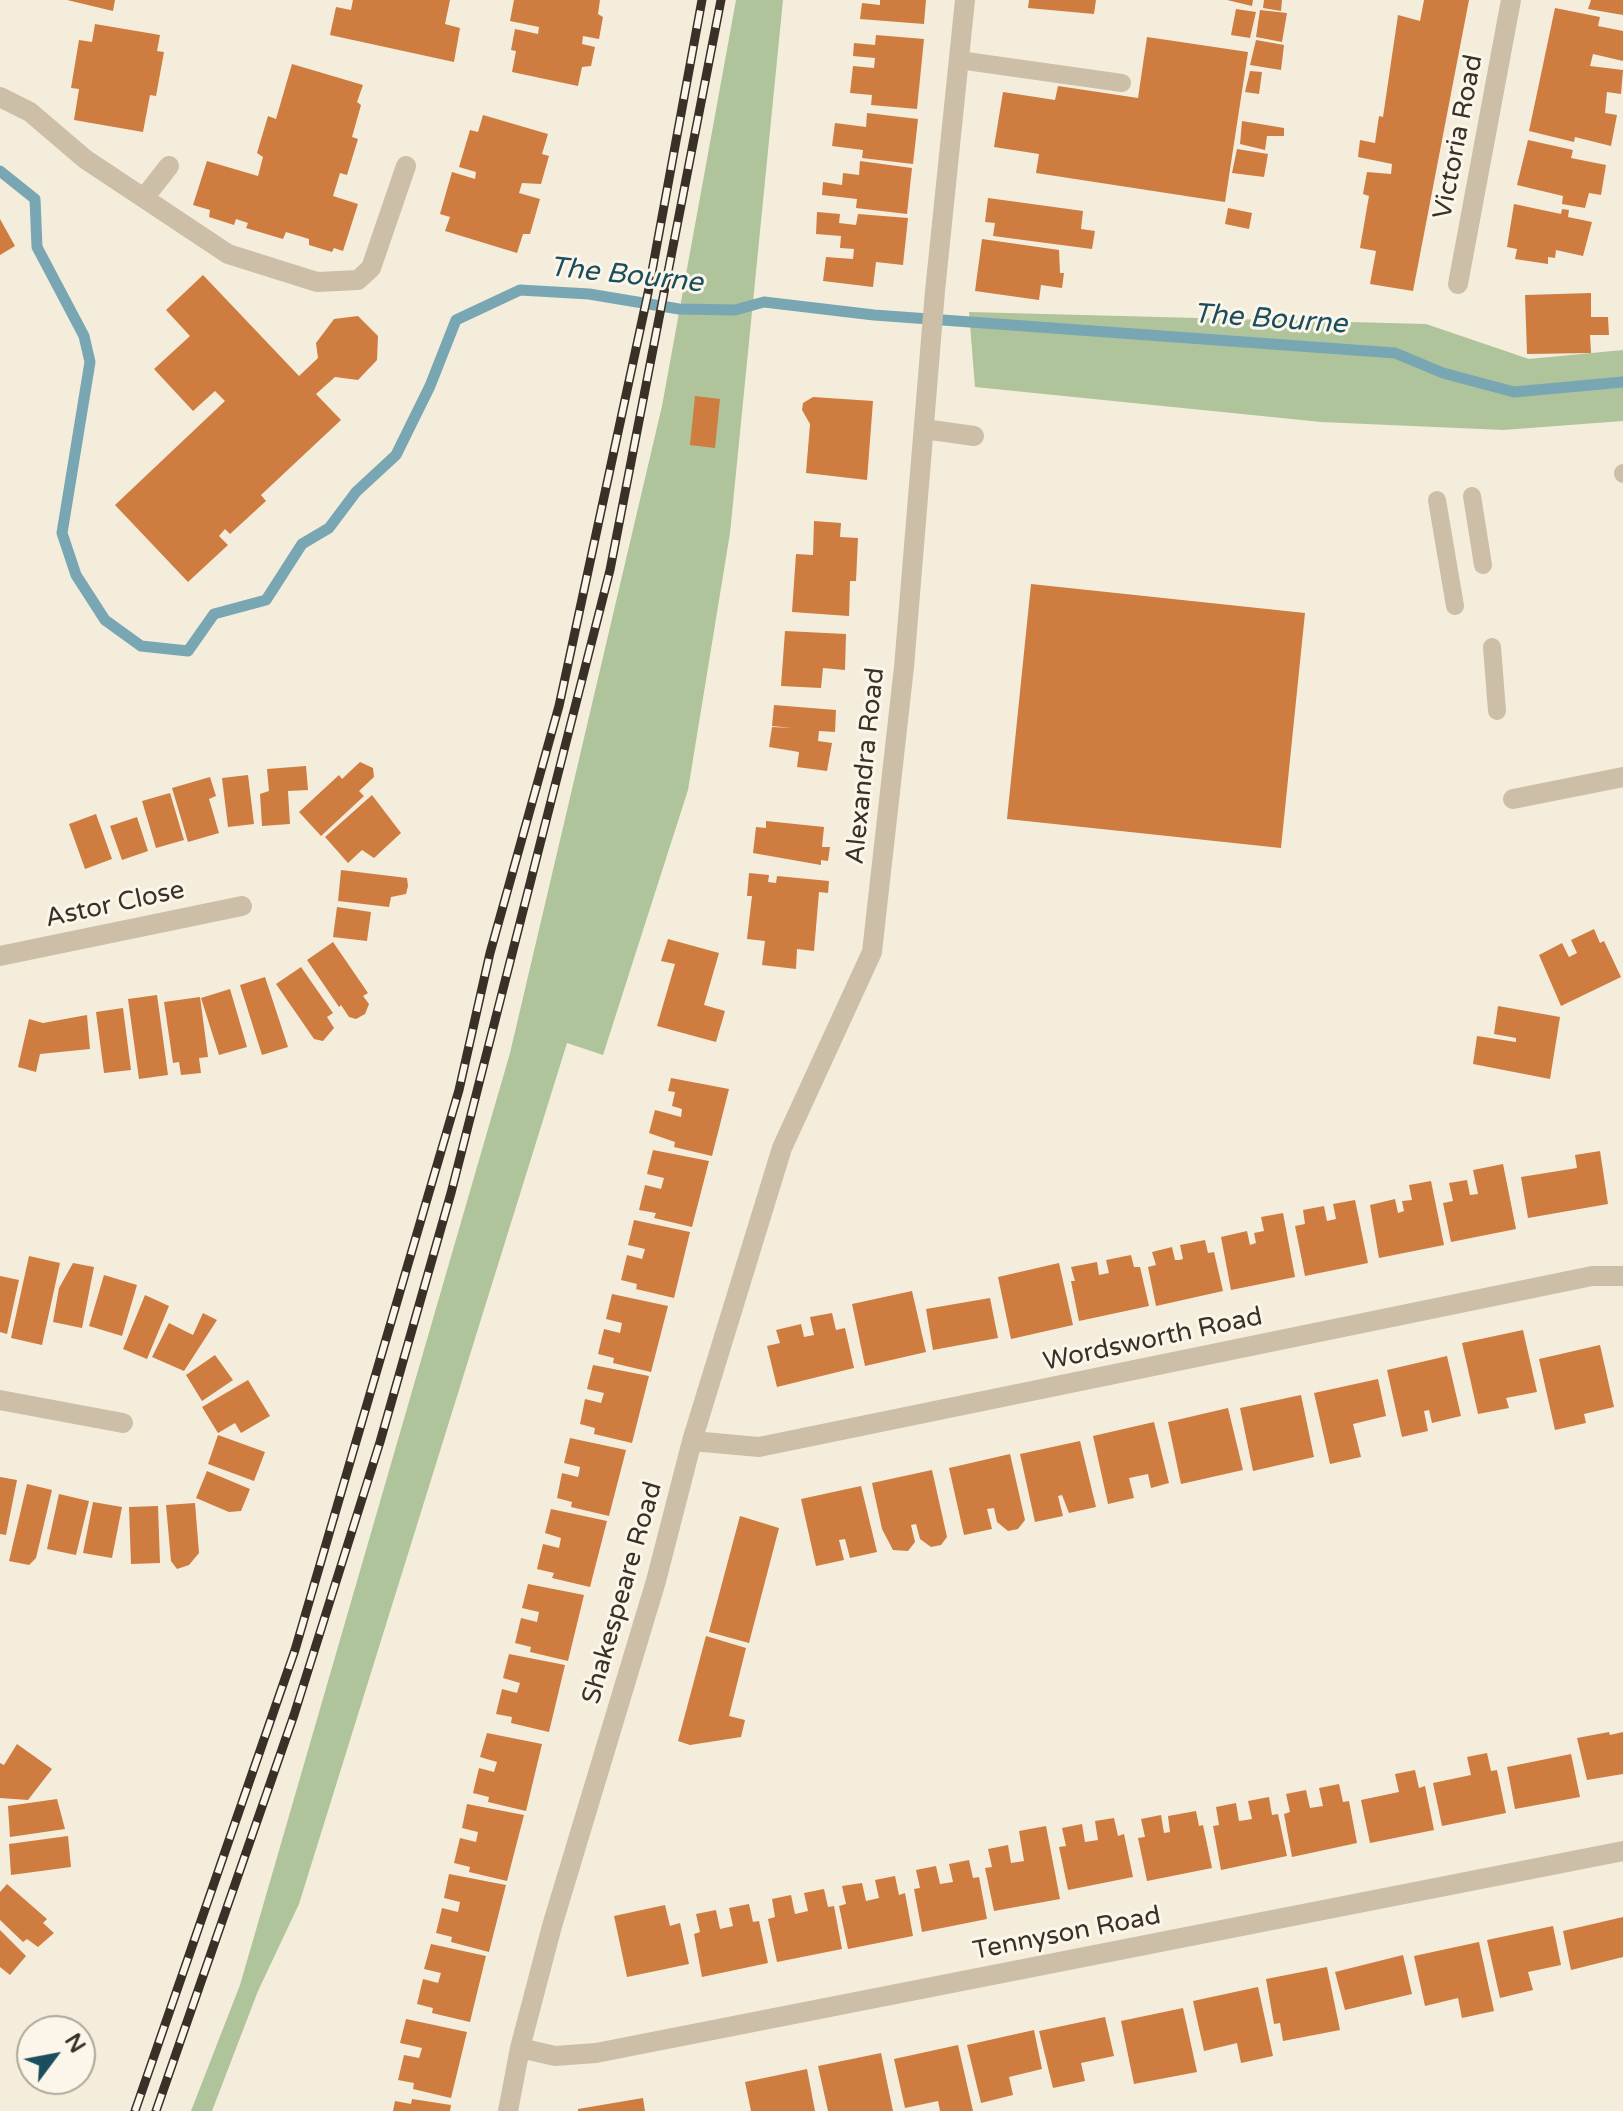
<!DOCTYPE html>
<html>
<head>
<meta charset="utf-8">
<style>
	body { margin:0 }
	#map { position:relative; width:1623px; height:2111px; overflow:hidden; background:#f4eddc; font-family:"Varela Round",sans-serif }
	canvas { display:block }
	.north { position:absolute; left:16px; top:2015px; width:80px; height:80px; box-sizing:border-box; background:#fbf6e9; border:2px solid #ada79c; border-radius:50%; rotate:58deg; font-size:22px; font-weight:700; line-height:32px; text-align:center; color:#393028 }
	.north::after { content:''; display:block; margin:auto; width:28px; height:36px; background:#1a4d5d; clip-path:polygon(50% 0,100% 100%,50% 72%,0 100%) }
</style>
</head>
<body>
<div id="map">
<canvas width="1623" height="2111"></canvas>
<div class="north">N</div>
</div>
<script>
const c = document.querySelector('canvas').getContext('2d');
c.lineJoin = 'round';
function fill(path, color) { c.fillStyle = color; c.fill(path, 'evenodd'); }
const shape = rows => new Path2D(rows.map(r => 'M' + r).join(''));
function trace(path, color, width, dash) { c.strokeStyle = color; c.lineWidth = width; c.lineCap = dash ? 'butt' : 'round'; c.setLineDash(dash || []); c.stroke(path); }
function write(font, color, halo, rows, align = 'center') {
  c.font = font + ' "Varela Round",sans-serif'; c.lineWidth = 6; c.setLineDash([]); c.textBaseline = 'middle'; c.strokeStyle = halo; c.fillStyle = color; for (const [text, x, y, turn = 0] of rows) {
    c.save(); c.translate(x, y); c.rotate((+turn || 0) * Math.PI / 180); c.textAlign = isNaN(turn) ? turn : align; if (halo) c.strokeText(text, 0, 0); c.fillText(text, 0, 0); c.restore();
  }
}
const green = shape([
	[736,0,783,0,730,533,688,790,603,1055,567,1043,299,1904,258,1991,212,2111,191,2111,240,1985,510,1053,662,406],
	[969,312,1426,324,1529,359,1623,350,1623,421,1503,430,1321,422,975,387]
]);
const stream = shape([
	[0,171,35,199,37,247,84,336,90,362,62,533,76,575,105,620,141,646,188,651,214,614,266,600,302,544,329,528,356,492,396,455,430,386,456,320,520,290,589,294,679,309,735,310,764,302,874,315,1395,353,1443,373,1514,392,1623,382]
]);
const building = shape([
	[67,0,115,0,113,11],
	[353,0,450,0,445,24,460,28,454,62,330,35,336,7,351,10],
	[514,0,600,0,598,14,603,17,599,39,583,36,582,44,595,47,591,66,582,67,578,86,512,72,516,51,511,50,515,29,538,34,539,27,510,21],
	[880,0,926,0,924,24,860,19,862,3,880,5],
	[1029,0,1096,0,1094,14,1028,8],
	[1227,0,1253,0,1252,6],
	[1264,0,1282,0,1281,11,1263,8],
	[1424,0,1469,0,1413,291,1370,284,1376,251,1360,248,1369,196,1363,194,1367,172,1391,174,1392,164,1358,157,1360,140,1375,143,1379,116,1383,117,1398,15,1420,21],
	[1591,0,1623,0,1623,15,1588,9],
	[1555,8,1600,17,1598,26,1623,31,1623,61,1593,54,1590,66,1623,70,1621,94,1607,92,1605,113,1617,115,1611,146,1575,137,1574,142,1529,131],
	[1236,9,1256,12,1250,38,1231,35],
	[1260,10,1287,13,1282,42,1256,37],
	[95,24,160,35,157,51,164,52,156,96,150,95,143,132,74,120,79,89,71,88,79,40,92,42],
	[876,35,924,39,917,109,871,105,872,95,850,93,853,66,874,68,875,58,853,56,854,43,875,45],
	[1147,37,1248,52,1225,202,1036,173,1039,154,994,147,1003,92,1055,100,1058,86,1138,98],
	[1256,40,1284,45,1281,70,1250,65],
	[292,64,363,85,357,102,361,105,352,137,358,139,347,175,340,173,333,196,358,204,343,251,334,248,332,252,309,245,309,239,286,232,283,239,246,228,248,223,236,219,234,225,209,217,210,210,193,205,207,161,258,176,263,157,257,153,268,116,276,119],
	[1250,71,1262,72,1259,94,1245,92],
	[867,113,918,119,913,164,862,158,863,150,832,146,835,123,866,127],
	[483,115,548,134,542,154,549,156,541,184,522,183,519,193,540,199,530,234,523,234,517,253,445,231,450,217,440,214,452,172,475,179,476,172,459,167,470,130,478,132],
	[1242,121,1284,128,1284,136,1267,136,1265,150,1240,144],
	[1528,140,1573,150,1571,158,1606,165,1601,195,1589,193,1585,208,1562,204,1563,196,1517,185],
	[1237,149,1268,154,1264,177,1232,173],
	[860,161,912,168,907,214,856,208,857,199,822,195,823,182,842,185,843,173,859,175],
	[988,198,1083,211,1081,229,1095,231,1092,249,993,236,995,223,985,222],
	[1514,204,1561,214,1562,209,1569,210,1568,217,1592,222,1583,256,1556,250,1555,258,1548,257,1548,264,1515,259,1517,249,1507,247],
	[1228,208,1252,213,1249,229,1225,224],
	[817,212,840,214,839,223,856,225,858,214,908,218,903,265,876,262,873,287,823,281,826,257,853,259,854,249,840,248,841,236,816,234],
	[0,219,15,246,0,255],
	[982,239,1059,250,1060,273,1064,273,1062,288,1041,285,1039,300,975,291],
	[203,275,299,376,318,358,316,343,334,319,358,316,378,336,377,360,358,380,335,377,316,394,341,420,261,495,266,501,230,534,225,529,219,536,228,545,188,582,115,505,225,401,215,391,193,411,154,369,190,336,166,310],
	[1591,293,1591,317,1608,317,1609,335,1590,335,1591,353,1527,354,1525,295],
	[695,396,720,399,715,448,690,445],
	[813,397,873,401,867,480,806,473,810,424,802,410,803,403],
	[814,521,841,523,840,537,858,538,856,581,850,581,849,616,792,612,796,554,813,555],
	[1031,584,1305,613,1281,848,1007,819],
	[785,631,846,634,845,670,823,668,821,688,781,686],
	[774,705,836,710,835,732,819,731,818,741,832,743,827,771,797,767,799,752,769,747,772,727,792,728,772,726],
	[360,762,373,768,374,777,359,791,364,796,321,836,299,812,339,775,342,779],
	[306,766,308,790,288,791,290,824,262,826,260,794,269,791,267,769],
	[248,775,254,824,228,827,222,778],
	[210,777,216,796,209,799,219,833,188,842,172,788],
	[170,793,184,840,156,848,142,801],
	[372,795,401,833,374,858,362,850,348,863,325,837],
	[96,814,112,859,85,869,69,824],
	[137,817,148,851,122,860,110,826],
	[766,821,824,827,822,847,830,847,828,861,821,860,821,865,753,853,756,827,766,828],
	[341,870,407,878,408,886,406,894,391,897,389,907,338,901],
	[749,873,769,875,768,882,776,883,777,876,829,881,828,893,819,892,814,951,797,949,796,969,762,965,765,941,747,939,752,896,747,896],
	[337,907,371,912,367,941,333,937],
	[1594,929,1600,943,1604,941,1621,977,1561,1006,1539,955,1562,943,1569,957,1577,953,1571,940],
	[668,939,719,953,704,1005,725,1011,716,1042,657,1026,675,964,661,961],
	[333,942,368,993,363,996,369,1004,365,1014,356,1019,349,1017,341,1005,339,1007,307,960],
	[301,967,333,1013,327,1017,334,1028,323,1041,314,1039,276,984],
	[265,977,288,1047,262,1055,240,985],
	[230,989,247,1047,219,1055,201,998],
	[157,995,168,1075,139,1079,128,999],
	[200,997,208,1057,199,1058,201,1073,181,1075,179,1062,173,1063,164,1002],
	[1498,1006,1560,1017,1550,1079,1473,1064,1477,1036,1516,1042,1516,1038,1494,1034],
	[123,1008,131,1070,104,1073,96,1012],
	[87,1015,90,1049,40,1054,36,1072,18,1067,29,1019,43,1023],
	[671,1078,729,1089,712,1156,674,1147,675,1142,649,1133,655,1110,681,1117,682,1109,672,1106,675,1092,668,1091],
	[653,1150,709,1161,692,1227,654,1218,656,1213,639,1210,645,1185,661,1189,664,1178,647,1174],
	[1600,1151,1608,1204,1528,1218,1521,1177,1577,1168,1575,1155],
	[1503,1164,1516,1229,1451,1242,1443,1203,1453,1201,1449,1183,1467,1180,1470,1195,1478,1194,1473,1170],
	[1431,1181,1444,1245,1379,1258,1370,1205,1395,1199,1398,1213,1404,1211,1402,1201,1412,1200,1409,1185],
	[1355,1200,1368,1263,1305,1276,1295,1226,1305,1224,1303,1210,1324,1206,1327,1221,1336,1219,1333,1204],
	[1283,1213,1295,1277,1231,1290,1221,1237,1247,1231,1250,1245,1256,1243,1254,1233,1264,1231,1261,1217],
	[634,1220,690,1232,674,1298,636,1289,637,1284,621,1280,627,1255,642,1259,645,1249,628,1245],
	[1205,1240,1208,1253,1214,1252,1223,1291,1156,1306,1148,1267,1156,1265,1152,1252,1172,1247,1175,1260,1179,1260,1183,1259,1180,1245],
	[1131,1255,1134,1267,1140,1267,1149,1306,1079,1321,1071,1281,1075,1281,1071,1267,1097,1262,1099,1275,1109,1273,1106,1260],
	[29,1256,60,1263,42,1345,11,1338],
	[73,1263,94,1267,82,1328,53,1322,59,1288],
	[1059,1263,1073,1325,1011,1339,998,1277],
	[104,1275,137,1285,122,1336,89,1326],
	[0,1276,19,1280,7,1334,0,1332],
	[912,1291,926,1352,865,1366,852,1304],
	[612,1294,668,1306,651,1372,613,1363,614,1358,598,1354,604,1329,620,1333,622,1323,606,1319],
	[145,1295,169,1306,147,1359,123,1349],
	[990,1298,998,1338,933,1350,926,1309],
	[203,1313,217,1320,184,1371,152,1357,169,1323,193,1335],
	[832,1313,836,1330,845,1328,854,1368,777,1387,767,1346,780,1343,776,1330,801,1324,804,1337,814,1335,810,1317],
	[1523,1330,1537,1392,1506,1398,1509,1408,1478,1414,1462,1343],
	[1600,1345,1614,1407,1584,1414,1586,1423,1555,1430,1539,1359],
	[215,1355,233,1380,202,1401,186,1375],
	[1447,1356,1461,1416,1432,1423,1429,1410,1424,1411,1428,1431,1402,1437,1387,1370],
	[593,1365,649,1376,632,1443,594,1434,595,1428,580,1424,585,1399,601,1403,604,1393,587,1389],
	[1378,1379,1386,1416,1353,1424,1361,1457,1330,1464,1314,1393],
	[248,1380,270,1416,241,1433,235,1423,218,1433,202,1407],
	[1301,1395,1314,1457,1253,1471,1240,1408],
	[1228,1408,1243,1470,1181,1484,1168,1422],
	[1154,1422,1169,1483,1151,1488,1148,1474,1129,1478,1134,1498,1108,1504,1093,1436],
	[218,1435,265,1452,254,1481,208,1464],
	[570,1438,626,1450,609,1516,571,1507,572,1502,557,1498,562,1473,578,1477,579,1473,580,1467,564,1463],
	[1080,1441,1096,1507,1069,1513,1062,1495,1058,1496,1063,1516,1035,1522,1020,1454],
	[1010,1454,1025,1520,1018,1529,1008,1531,997,1522,994,1508,987,1509,992,1529,964,1535,949,1468],
	[932,1470,947,1537,941,1545,931,1547,920,1539,916,1524,911,1525,915,1542,908,1551,893,1550,882,1529,872,1483],
	[207,1471,250,1489,241,1511,229,1512,196,1498],
	[0,1477,17,1480,6,1535,0,1534],
	[27,1484,52,1490,36,1558,29,1565,9,1561],
	[861,1486,877,1552,850,1558,845,1539,839,1540,844,1560,816,1566,801,1499],
	[59,1494,89,1501,76,1555,47,1549],
	[93,1502,122,1507,112,1558,83,1553],
	[195,1503,199,1553,189,1565,177,1569,171,1561,166,1505],
	[158,1506,160,1563,131,1564,129,1507],
	[551,1509,607,1521,590,1587,552,1578,554,1573,537,1569,543,1544,559,1548,561,1538,545,1533],
	[740,1516,779,1528,749,1643,709,1632],
	[528,1584,584,1595,568,1661,530,1652,531,1647,515,1643,521,1618,537,1622,539,1612,522,1608],
	[706,1636,746,1648,729,1716,745,1720,741,1737,690,1745,678,1741],
	[509,1654,565,1665,549,1732,511,1723,512,1717,496,1714,502,1689,517,1693,520,1683,503,1678],
	[1609,1732,1610,1735,1623,1732,1623,1774,1587,1780,1577,1738],
	[487,1733,542,1744,526,1811,488,1802,489,1797,473,1793,479,1768,494,1772,497,1762,480,1757],
	[17,1744,52,1769,28,1800,0,1798,0,1763,4,1765],
	[1487,1753,1491,1771,1497,1770,1506,1813,1442,1826,1433,1783,1471,1775,1467,1757],
	[1571,1754,1580,1797,1515,1809,1507,1767],
	[1415,1770,1419,1788,1425,1786,1434,1830,1370,1843,1361,1800,1399,1792,1395,1774],
	[1339,1784,1343,1802,1349,1801,1357,1843,1292,1857,1284,1814,1290,1812,1286,1794,1306,1790,1310,1808,1323,1806,1319,1788],
	[1269,1797,1272,1815,1278,1814,1287,1856,1221,1870,1213,1826,1219,1825,1216,1807,1236,1803,1239,1821,1246,1820,1252,1819,1248,1801],
	[57,1799,65,1829,10,1837,8,1806],
	[467,1804,524,1815,507,1881,469,1872,470,1867,454,1863,460,1838,476,1842,478,1832,462,1828],
	[1196,1811,1199,1826,1203,1825,1212,1868,1147,1881,1138,1838,1145,1837,1141,1819,1161,1815,1164,1833,1170,1832,1168,1816],
	[1114,1818,1118,1836,1124,1834,1133,1877,1068,1890,1059,1847,1066,1846,1062,1828,1082,1824,1085,1842,1098,1840,1095,1821],
	[1046,1826,1060,1899,994,1911,985,1868,992,1867,988,1849,1008,1845,1011,1863,1024,1861,1019,1831],
	[68,1836,71,1867,11,1875,9,1844],
	[969,1860,973,1878,979,1877,987,1919,922,1932,914,1889,920,1888,916,1870,936,1866,940,1884,953,1882,949,1864],
	[449,1874,506,1885,489,1952,451,1942,452,1937,436,1933,442,1908,458,1912,460,1902,444,1898],
	[895,1876,899,1895,905,1893,913,1936,848,1949,839,1906,846,1904,842,1886,862,1883,866,1901,879,1898,875,1880],
	[7,1884,47,1919,43,1923,54,1933,38,1947,27,1939,23,1942,0,1920,0,1892],
	[824,1889,828,1907,834,1906,842,1949,777,1962,768,1919,775,1917,772,1899,791,1895,795,1914,808,1911,804,1893],
	[749,1904,753,1922,759,1921,768,1963,702,1977,694,1934,700,1932,696,1914,716,1910,720,1929,733,1926,729,1908],
	[665,1905,670,1926,680,1923,689,1964,627,1977,614,1916],
	[1623,1917,1623,1957,1571,1970,1563,1931],
	[1553,1926,1561,1965,1528,1972,1533,1990,1500,1998,1487,1940],
	[0,1930,26,1956,10,1975,0,1967],
	[1479,1942,1494,2011,1462,2018,1458,1998,1425,2006,1414,1956],
	[431,1944,486,1956,470,2022,432,2013,433,2008,417,2004,423,1979,438,1983,441,1973,424,1969],
	[1403,1955,1412,1994,1345,2010,1335,1972],
	[1327,1967,1340,2030,1283,2041,1280,2023,1274,2024,1266,1979],
	[1258,1987,1273,2056,1241,2063,1237,2043,1204,2051,1193,2001],
	[1183,2008,1197,2072,1134,2084,1121,2021],
	[1105,2017,1114,2056,1081,2063,1085,2081,1053,2088,1039,2031],
	[406,2019,467,2032,451,2098,413,2089,414,2083,398,2080,404,2055,419,2058,422,2048,400,2043],
	[1034,2030,1042,2069,1009,2077,1013,2095,981,2103,967,2045],
	[958,2045,973,2111,940,2111,938,2101,905,2108,894,2059],
	[881,2053,893,2111,828,2111,818,2066],
	[807,2069,815,2111,751,2111,745,2082],
	[643,2098,645,2111,578,2111,578,2109],
	[412,2099,451,2105,450,2111,393,2111,395,2101,411,2104]
]);
const lane = shape([
	[959,60,1122,83],
	[1623,473,1623,474],
	[1472,496,1483,565],
	[1437,500,1455,606],
	[1492,647,1497,711]
]);
const street = shape([
	[0,97,30,112,85,159,228,254,317,282,358,280,371,268,406,166],
	[144,198,169,166],
	[1458,284,1511,0],
	[924,429,974,436],
	[1513,799,1623,777],
	[0,956,242,906],
	[0,1400,123,1423],
	[692,1441,759,1447,1592,1276,1623,1276],
	[520,2048,555,2056,596,2053,1623,1851],
	[508,2111,520,2048,552,1926,656,1581,692,1441,782,1148,872,952,904,667,935,291,965,0]
]);
const rail = shape([
	[135,2111,295,1650,459,1090,490,953,559,706,648,293,702,0],
	[156,2111,294,1715,380,1442,451,1193,610,570,721,0]
]);
const streetNames = [
	["Victoria Road",1459,137,-79],
	["Alexandra Road",866,766,-84],
	["Astor Close",115,905,-12],
	["Wordsworth Road",1153,1340,-12],
	["Shakespeare Road",623,1593,-74],
	["Tennyson Road",1067,1934,-11]
];
const waterNames = [
	["The Bourne",626,276,6],
	["The Bourne",1270,320,4]
];
fill(green, '#afc49b');
trace(stream, '#79a6b3', 11);
fill(building, '#ce7c40');
trace(lane, '#cdbfa7', 18);
trace(street, '#cdbfa7', 20);
trace(rail, '#393028', 9);
trace(rail, '#fbf6e9', 6, [18]);
write('26px', '#393028', '#fbf6e9', streetNames);
write('italic 28px', '#1a4d5d', '#fbf6e9', waterNames);
</script>
</body>
</html>
